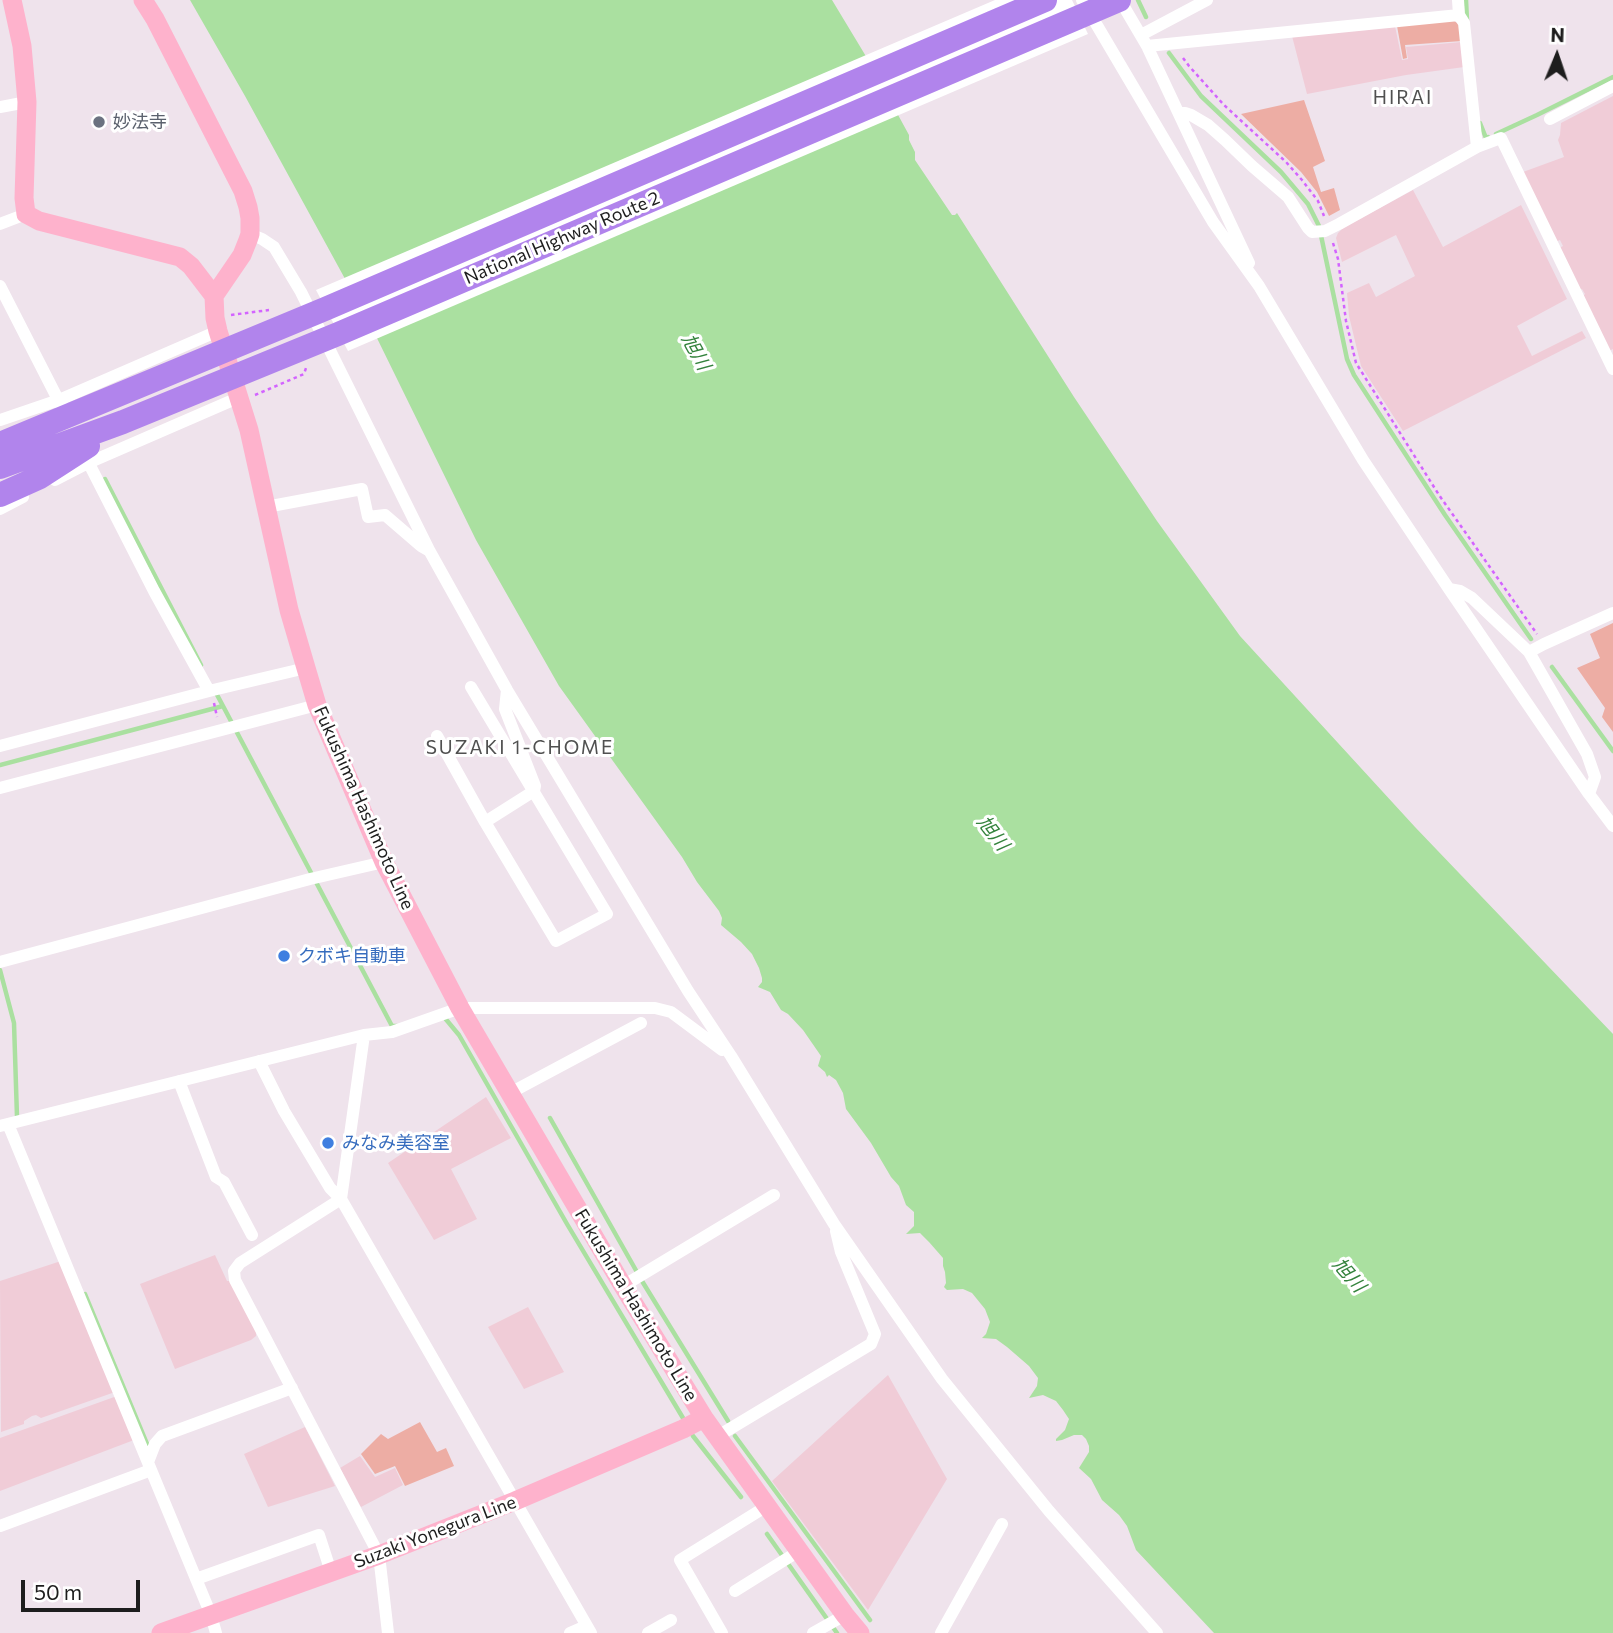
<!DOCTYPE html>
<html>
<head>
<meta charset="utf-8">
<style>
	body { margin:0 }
	#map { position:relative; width:1613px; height:1633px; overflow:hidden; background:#efe3ec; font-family:Commissioner,sans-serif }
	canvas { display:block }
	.north { position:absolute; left:1522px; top:21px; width:70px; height:70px; -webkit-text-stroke:5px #fff; paint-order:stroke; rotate:2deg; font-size:19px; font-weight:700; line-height:28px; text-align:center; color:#1d1d1d }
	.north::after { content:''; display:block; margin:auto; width:24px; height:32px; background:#1d1d1d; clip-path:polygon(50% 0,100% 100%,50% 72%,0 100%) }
	.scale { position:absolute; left:21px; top:1580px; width:119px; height:32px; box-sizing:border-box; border:4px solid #1d1d1d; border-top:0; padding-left:9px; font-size:21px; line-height:24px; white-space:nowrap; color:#1d1d1d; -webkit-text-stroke:5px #fff; paint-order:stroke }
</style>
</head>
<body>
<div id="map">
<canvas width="1613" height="1633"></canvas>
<div class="north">N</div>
<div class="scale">50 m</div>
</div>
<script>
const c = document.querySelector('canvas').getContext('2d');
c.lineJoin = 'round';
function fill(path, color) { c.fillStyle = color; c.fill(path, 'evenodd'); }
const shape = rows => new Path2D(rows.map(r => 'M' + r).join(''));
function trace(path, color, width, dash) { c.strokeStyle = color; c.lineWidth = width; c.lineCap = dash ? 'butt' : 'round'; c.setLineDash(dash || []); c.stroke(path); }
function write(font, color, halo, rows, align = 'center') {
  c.font = font + ' Commissioner,"Noto Sans JP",sans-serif'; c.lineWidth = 6; c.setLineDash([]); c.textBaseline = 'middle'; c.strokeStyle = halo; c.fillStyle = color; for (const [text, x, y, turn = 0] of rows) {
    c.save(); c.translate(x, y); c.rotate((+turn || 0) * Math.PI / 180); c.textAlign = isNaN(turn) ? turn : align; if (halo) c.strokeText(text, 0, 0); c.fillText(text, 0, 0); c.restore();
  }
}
const farmland = shape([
	[1395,26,1402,60,1408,59,1406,47,1462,42,1464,67,1406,75,1307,94,1292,36],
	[1613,96,1613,349,1609,351,1583,296,1585,294,1582,289,1580,290,1559,248,1563,246,1560,240,1555,242,1523,172,1564,157,1558,140,1560,135,1561,123],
	[1413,190,1443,247,1521,205,1567,299,1517,326,1532,356,1582,331,1586,338,1403,431,1361,366,1349,316,1347,293,1369,283,1376,297,1415,276,1396,235,1342,262,1336,238,1338,233,1343,228],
	[486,1097,511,1138,451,1169,477,1219,434,1240,388,1163],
	[215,1255,227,1281,231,1281,256,1330,256,1336,251,1340,175,1369,140,1284],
	[61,1261,115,1392,41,1418,36,1415,32,1416,24,1421,24,1424,1,1432,0,1281],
	[528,1307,564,1372,524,1389,488,1327],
	[888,1375,947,1479,868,1610,772,1481],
	[117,1396,134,1440,0,1491,0,1438],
	[305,1427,335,1486,268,1507,244,1454],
	[360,1456,375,1477,395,1468,403,1485,361,1507,340,1468]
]);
const grass = shape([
	[1453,20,1461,26,1462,41,1405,45,1407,58,1403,59,1397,26],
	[1304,100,1325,161,1313,167,1321,192,1334,188,1340,210,1329,216,1317,192,1301,172,1241,114],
	[1613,623,1613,732,1602,717,1605,708,1577,668,1600,658,1590,634],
	[420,1422,437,1452,446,1448,454,1466,405,1486,395,1466,375,1474,361,1454,381,1434,388,1439]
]);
const water = shape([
	[190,0,832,0,867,58,909,135,909,140,915,152,915,160,952,215,955,215,957,213,1074,397,1157,521,1240,636,1415,827,1613,1034,1613,1633,1214,1633,1136,1550,1127,1526,1119,1515,1102,1500,1091,1479,1079,1468,1089,1452,1089,1446,1086,1439,1082,1435,1074,1435,1062,1440,1056,1441,1056,1439,1065,1430,1069,1419,1063,1410,1056,1401,1043,1395,1029,1398,1037,1386,1038,1378,1029,1366,1007,1347,996,1339,982,1338,986,1334,990,1322,985,1309,972,1293,963,1289,947,1290,944,1287,946,1283,945,1272,943,1266,943,1258,929,1242,920,1233,906,1234,914,1226,914,1212,906,1205,899,1186,891,1177,871,1143,846,1109,843,1093,836,1080,829,1075,827,1077,825,1072,818,1066,821,1056,803,1030,788,1014,781,1010,770,992,758,987,762,982,762,978,759,968,752,954,741,942,721,925,722,918,719,911,697,882,682,857,559,686,476,540,373,330,245,96]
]);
const pier = shape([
	[995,0,1072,0,1088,34,348,351,316,290]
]);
const stream = shape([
	[1138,0,1146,17],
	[1466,0,1467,20],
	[1169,53,1201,96,1281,172,1308,204,1319,226,1347,359,1354,375,1445,515,1531,639],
	[1480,123,1486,138,1488,137],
	[1496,134,1537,115,1613,77],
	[105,479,201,665],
	[1552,667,1613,751],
	[215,691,223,706],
	[0,765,223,706,392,1026,397,1026],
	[0,970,14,1023,17,1117],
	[444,1017,459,1035,567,1224,683,1418],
	[550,1118,642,1281,728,1421],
	[85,1294,150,1451],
	[693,1436,741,1497],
	[735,1436,870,1620],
	[767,1534,837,1633]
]);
const path = shape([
	[1183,58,1189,66,1224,105,1286,162,1302,180,1318,201,1324,216],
	[1333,243,1338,259,1346,321,1356,363,1439,495,1537,634],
	[231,315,269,310],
	[255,395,304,374,306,368],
	[214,703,217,717]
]);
const street = shape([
	[1082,0,1213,222,1259,286,1363,460,1449,589,1589,794,1613,826],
	[1120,0,1147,46,1249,263],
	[1458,0,1459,15,1464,23,1477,147],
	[1141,35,1207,0],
	[1147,46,1459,15],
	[0,107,27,102],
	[1179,113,1185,113,1191,115,1208,125,1225,140,1252,166,1288,197,1308,228,1312,232,1325,231,1339,224,1477,147,1501,138,1613,369],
	[1550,119,1613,86],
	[0,224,26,214],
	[250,234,262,239,274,247,301,292,429,550,507,690,688,991,731,1056,834,1224,942,1379,1049,1511,1157,1633],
	[0,286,68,419],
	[0,420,59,400,218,331],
	[80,446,154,591,209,691],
	[55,480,88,463,240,397],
	[266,507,362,489,368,517,385,515,421,546,428,550],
	[0,509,23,497],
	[1449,589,1460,591,1472,598,1529,652,1544,644,1613,613],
	[1529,652,1587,754,1595,777,1589,794],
	[437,736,485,822,556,941,607,914,471,687],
	[0,746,213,690,306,668],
	[0,788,317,705],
	[485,822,534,791,535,786,505,709,507,690],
	[0,962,310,879,384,862],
	[364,1035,341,1199,240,1263,234,1271,235,1280,379,1555,388,1633],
	[259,1061,284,1111,330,1188,341,1199,591,1633],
	[179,1081,216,1177,224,1182,252,1235],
	[510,1093,641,1023],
	[8,1124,211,1615,216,1633],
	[0,1126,364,1035,392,1032,460,1008,655,1008,671,1012,722,1050],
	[623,1286,774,1195],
	[718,1436,871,1344,875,1334,841,1252,836,1231],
	[148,1462,155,1444,162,1436,292,1388],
	[0,1526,151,1470],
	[196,1579,319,1535,331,1572],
	[735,1591,799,1551],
	[570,1633,586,1626],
	[648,1633,671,1620],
	[722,1633,680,1560,767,1506],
	[813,1633,845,1615],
	[941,1633,1002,1524]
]);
const secondary = shape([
	[12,0,22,46,27,102,24,198,26,214,39,221,180,257,191,266,214,296,215,318,218,331,249,430,289,610,306,668,317,705,384,862,460,1008,623,1286,704,1418,845,1615,860,1633],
	[143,0,155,19,243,191,248,207,250,218,250,234,248,240,242,255,214,296],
	[161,1633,379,1555,515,1501,683,1429,704,1418]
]);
const highway = shape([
	[0,444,325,309,1045,0],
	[0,467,123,422,338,334,1119,0],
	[0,495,40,477,88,446]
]);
const markers = [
	[99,122,7,"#6b7280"],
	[284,956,7,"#3f7fe0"],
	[328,1143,7,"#3f7fe0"]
];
const worshipNames = [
	["妙法寺",113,122]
];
const streetNames = [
	["National Highway Route 2",562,238,-23],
	["Fukushima Hashimoto Line",364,808,66],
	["Fukushima Hashimoto Line",636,1305,59],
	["Suzaki Yonegura Line",435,1532,-21]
];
const shopNames = [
	["クボキ自動車",298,956],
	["みなみ美容室",342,1143]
];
const neighbourhoodNames = [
	["HIRAI",1403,98],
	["SUZAKI 1-CHOME",520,748]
];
const waterNames = [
	["旭川",696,352,61],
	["旭川",993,833,52],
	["旭川",1349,1275,49]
];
fill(farmland, '#f0ccd7');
fill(grass, '#edada4');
fill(water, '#aae0a0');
fill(pier, '#fff');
trace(stream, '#aae0a0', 4.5);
trace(path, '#d364ff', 2.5, [3.5, 3.5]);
trace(street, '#fff', 12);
trace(secondary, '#feb2cc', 19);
trace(highway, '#b184ec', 24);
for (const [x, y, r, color] of markers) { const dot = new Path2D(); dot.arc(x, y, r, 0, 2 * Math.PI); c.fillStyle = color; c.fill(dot); trace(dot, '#fff', 2.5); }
write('18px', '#5b616d', '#fff', worshipNames, 'left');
write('18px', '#1d1d1d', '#fff', streetNames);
write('18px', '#366cbe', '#fff', shopNames, 'left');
c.letterSpacing = '2px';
write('19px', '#505050', '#fff', neighbourhoodNames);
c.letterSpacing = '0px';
write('italic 19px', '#34833d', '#fff', waterNames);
</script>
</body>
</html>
